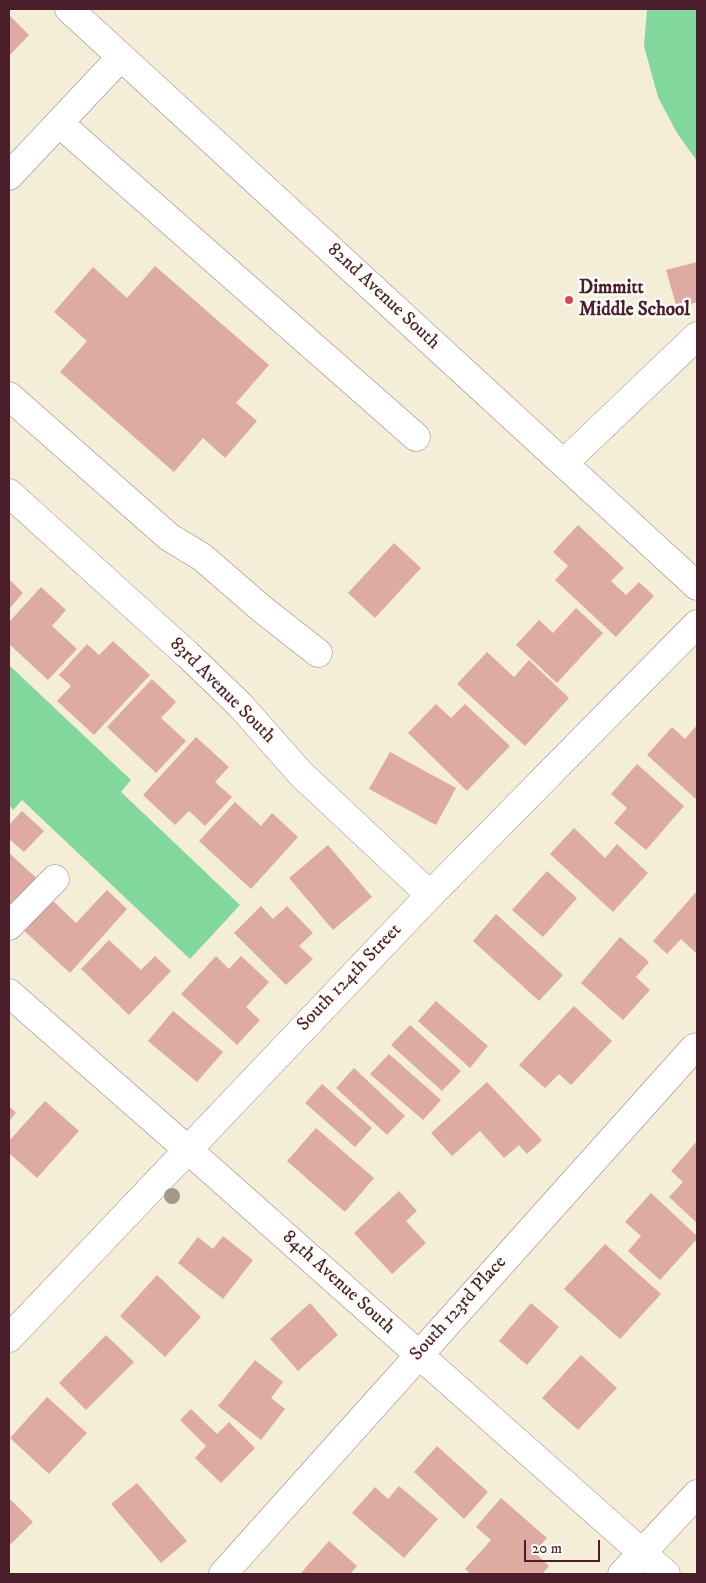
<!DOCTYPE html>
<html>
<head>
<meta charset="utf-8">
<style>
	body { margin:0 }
	#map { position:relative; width:706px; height:1583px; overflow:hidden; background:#f4edd8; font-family:"IM FELL DW Pica",serif }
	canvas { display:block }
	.frame { position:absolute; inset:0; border:10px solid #4a1f2b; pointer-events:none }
	.scale { position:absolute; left:524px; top:1540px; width:76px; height:22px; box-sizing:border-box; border:2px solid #4a1f2b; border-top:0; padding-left:6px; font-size:15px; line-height:18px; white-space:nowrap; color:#4a1f2b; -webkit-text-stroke:4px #fdfcf7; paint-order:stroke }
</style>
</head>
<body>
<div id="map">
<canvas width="706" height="1583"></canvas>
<div class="frame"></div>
<div class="scale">20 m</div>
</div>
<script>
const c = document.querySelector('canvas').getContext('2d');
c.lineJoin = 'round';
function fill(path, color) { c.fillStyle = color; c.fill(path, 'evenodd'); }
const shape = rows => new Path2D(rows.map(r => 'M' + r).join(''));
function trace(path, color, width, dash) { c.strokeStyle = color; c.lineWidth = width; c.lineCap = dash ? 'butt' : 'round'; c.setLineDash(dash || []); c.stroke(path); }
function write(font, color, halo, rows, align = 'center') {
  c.font = font + ' "IM FELL DW Pica",serif'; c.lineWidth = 5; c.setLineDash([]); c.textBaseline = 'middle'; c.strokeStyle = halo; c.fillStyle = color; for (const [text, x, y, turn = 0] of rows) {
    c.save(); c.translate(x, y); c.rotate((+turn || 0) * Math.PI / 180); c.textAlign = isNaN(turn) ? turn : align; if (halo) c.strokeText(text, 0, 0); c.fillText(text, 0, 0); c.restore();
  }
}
const green = shape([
	[647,9,697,9,697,161,677,133,658,97,644,46],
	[9,665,131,780,121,792,240,905,190,959,22,800,13,810,9,805]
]);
const building = shape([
	[9,15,29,35,9,56],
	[697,262,697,302,677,308,666,270],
	[155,266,269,365,236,403,257,421,225,458,203,438,174,472,60,372,87,341,54,312,93,267,127,298],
	[578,525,624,568,611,581,626,595,639,582,654,596,616,637,555,580,568,566,553,552],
	[394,543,421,568,375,618,348,593],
	[9,579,23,593,9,609],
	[41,587,66,610,52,626,77,649,48,680,9,644,9,622],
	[576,608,603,633,557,683,516,645,539,620,553,633],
	[113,641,150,675,94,735,57,701,71,686,59,675,87,644,99,655],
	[487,652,514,677,529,660,569,698,525,746,457,684],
	[152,679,176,702,161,718,186,741,156,773,107,727],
	[436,704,451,718,465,704,510,746,467,791,408,733],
	[697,725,697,800,647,755,672,727,685,739],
	[196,737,229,767,215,782,232,797,205,826,189,811,175,825,143,795],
	[390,752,456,788,436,825,369,789],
	[637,764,684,806,646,850,614,823,627,808,611,794],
	[235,802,261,826,272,813,298,837,251,889,199,841],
	[22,811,44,831,24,852,9,839,9,825],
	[574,828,605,858,617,844,648,873,613,912,550,854],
	[328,845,372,897,333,930,289,878],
	[9,853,43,884,9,920],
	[547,871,577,898,543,937,512,910],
	[107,890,127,909,70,973,20,927,48,896,76,923],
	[697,891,697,951,696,953,681,939,667,954,653,941],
	[261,906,273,919,287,906,313,933,299,946,313,959,286,985,234,933],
	[496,914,563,975,539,1001,473,941],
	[620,937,649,962,636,977,650,990,623,1020,581,983],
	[109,940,141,970,155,956,171,971,129,1015,81,969],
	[216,956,229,969,241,956,269,982,246,1007,260,1020,237,1045,181,994],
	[436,1001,488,1046,470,1068,418,1021],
	[574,1006,612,1041,571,1085,559,1074,545,1088,519,1065],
	[173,1011,223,1052,197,1082,148,1041],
	[410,1025,461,1071,442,1091,391,1045],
	[389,1054,441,1100,423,1120,370,1074],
	[354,1068,405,1116,387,1135,336,1088],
	[487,1082,542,1140,527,1154,519,1145,504,1158,480,1131,452,1156,431,1133],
	[322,1084,372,1128,355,1147,305,1103],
	[45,1101,79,1131,37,1178,9,1153,9,1141],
	[9,1106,16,1113,9,1121],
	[316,1128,374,1178,345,1212,287,1161],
	[697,1141,697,1223,669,1197,683,1182,671,1171],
	[399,1191,417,1211,406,1221,426,1243,392,1274,354,1233],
	[651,1193,697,1236,697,1239,660,1280,628,1251,641,1236,625,1222],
	[223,1236,253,1260,223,1299,178,1263,198,1237,213,1249],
	[605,1244,661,1294,620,1339,564,1289],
	[157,1275,201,1317,165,1357,120,1316],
	[310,1303,338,1335,298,1371,270,1339],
	[531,1303,559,1327,527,1365,499,1341],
	[106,1335,134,1362,86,1410,59,1383],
	[581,1355,617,1388,578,1430,542,1398],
	[255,1360,283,1382,271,1398,285,1409,261,1440,218,1406],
	[47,1397,87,1433,49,1474,10,1438],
	[191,1409,217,1434,229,1422,255,1448,221,1483,195,1458,206,1446,180,1420],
	[437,1446,488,1492,464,1519,414,1472],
	[137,1483,187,1541,161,1563,111,1504],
	[399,1486,438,1519,404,1558,352,1513,375,1487,388,1499],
	[9,1498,33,1522,9,1546],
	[501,1498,547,1538,534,1552,549,1566,542,1574,471,1574,465,1569,491,1540,476,1527],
	[329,1541,357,1566,350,1574,300,1574]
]);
const minor = shape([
	[69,9,697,586],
	[59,123,416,437],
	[9,176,121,57],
	[9,396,169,537,202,557,262,609,318,653],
	[564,463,697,336],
	[9,493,188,655,240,705,301,774,430,895],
	[9,926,55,879],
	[9,993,212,1171,666,1574],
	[9,1338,430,895,697,624],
	[223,1574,694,1048,697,1047],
	[622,1574,697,1494]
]);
const trees = [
	[172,1196]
];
const markers = [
	[569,300,5,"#d1495b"]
];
const poiNames = [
	["Dimmitt",579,289],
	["Middle School",579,311]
];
const streetNames = [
	["82nd Avenue South",383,297,43],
	["83rd Avenue South",222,691,45],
	["South 124th Street",350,978,-46],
	["84th Avenue South",338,1283,42],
	["South 123rd Place",459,1309,-48]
];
fill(green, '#82d89c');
fill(building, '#ddaba2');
trace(minor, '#9f8682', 29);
trace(minor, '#fff', 28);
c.fillStyle = '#a09a8c';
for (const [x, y] of trees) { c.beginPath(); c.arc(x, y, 8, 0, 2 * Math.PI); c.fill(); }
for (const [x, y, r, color] of markers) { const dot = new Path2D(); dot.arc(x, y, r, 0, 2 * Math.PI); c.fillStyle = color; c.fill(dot); trace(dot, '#fdfcf7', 2); }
write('bold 19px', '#4a1f2b', '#fdfcf7', poiNames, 'left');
write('19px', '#4a1f2b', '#fdfcf7', streetNames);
</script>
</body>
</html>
